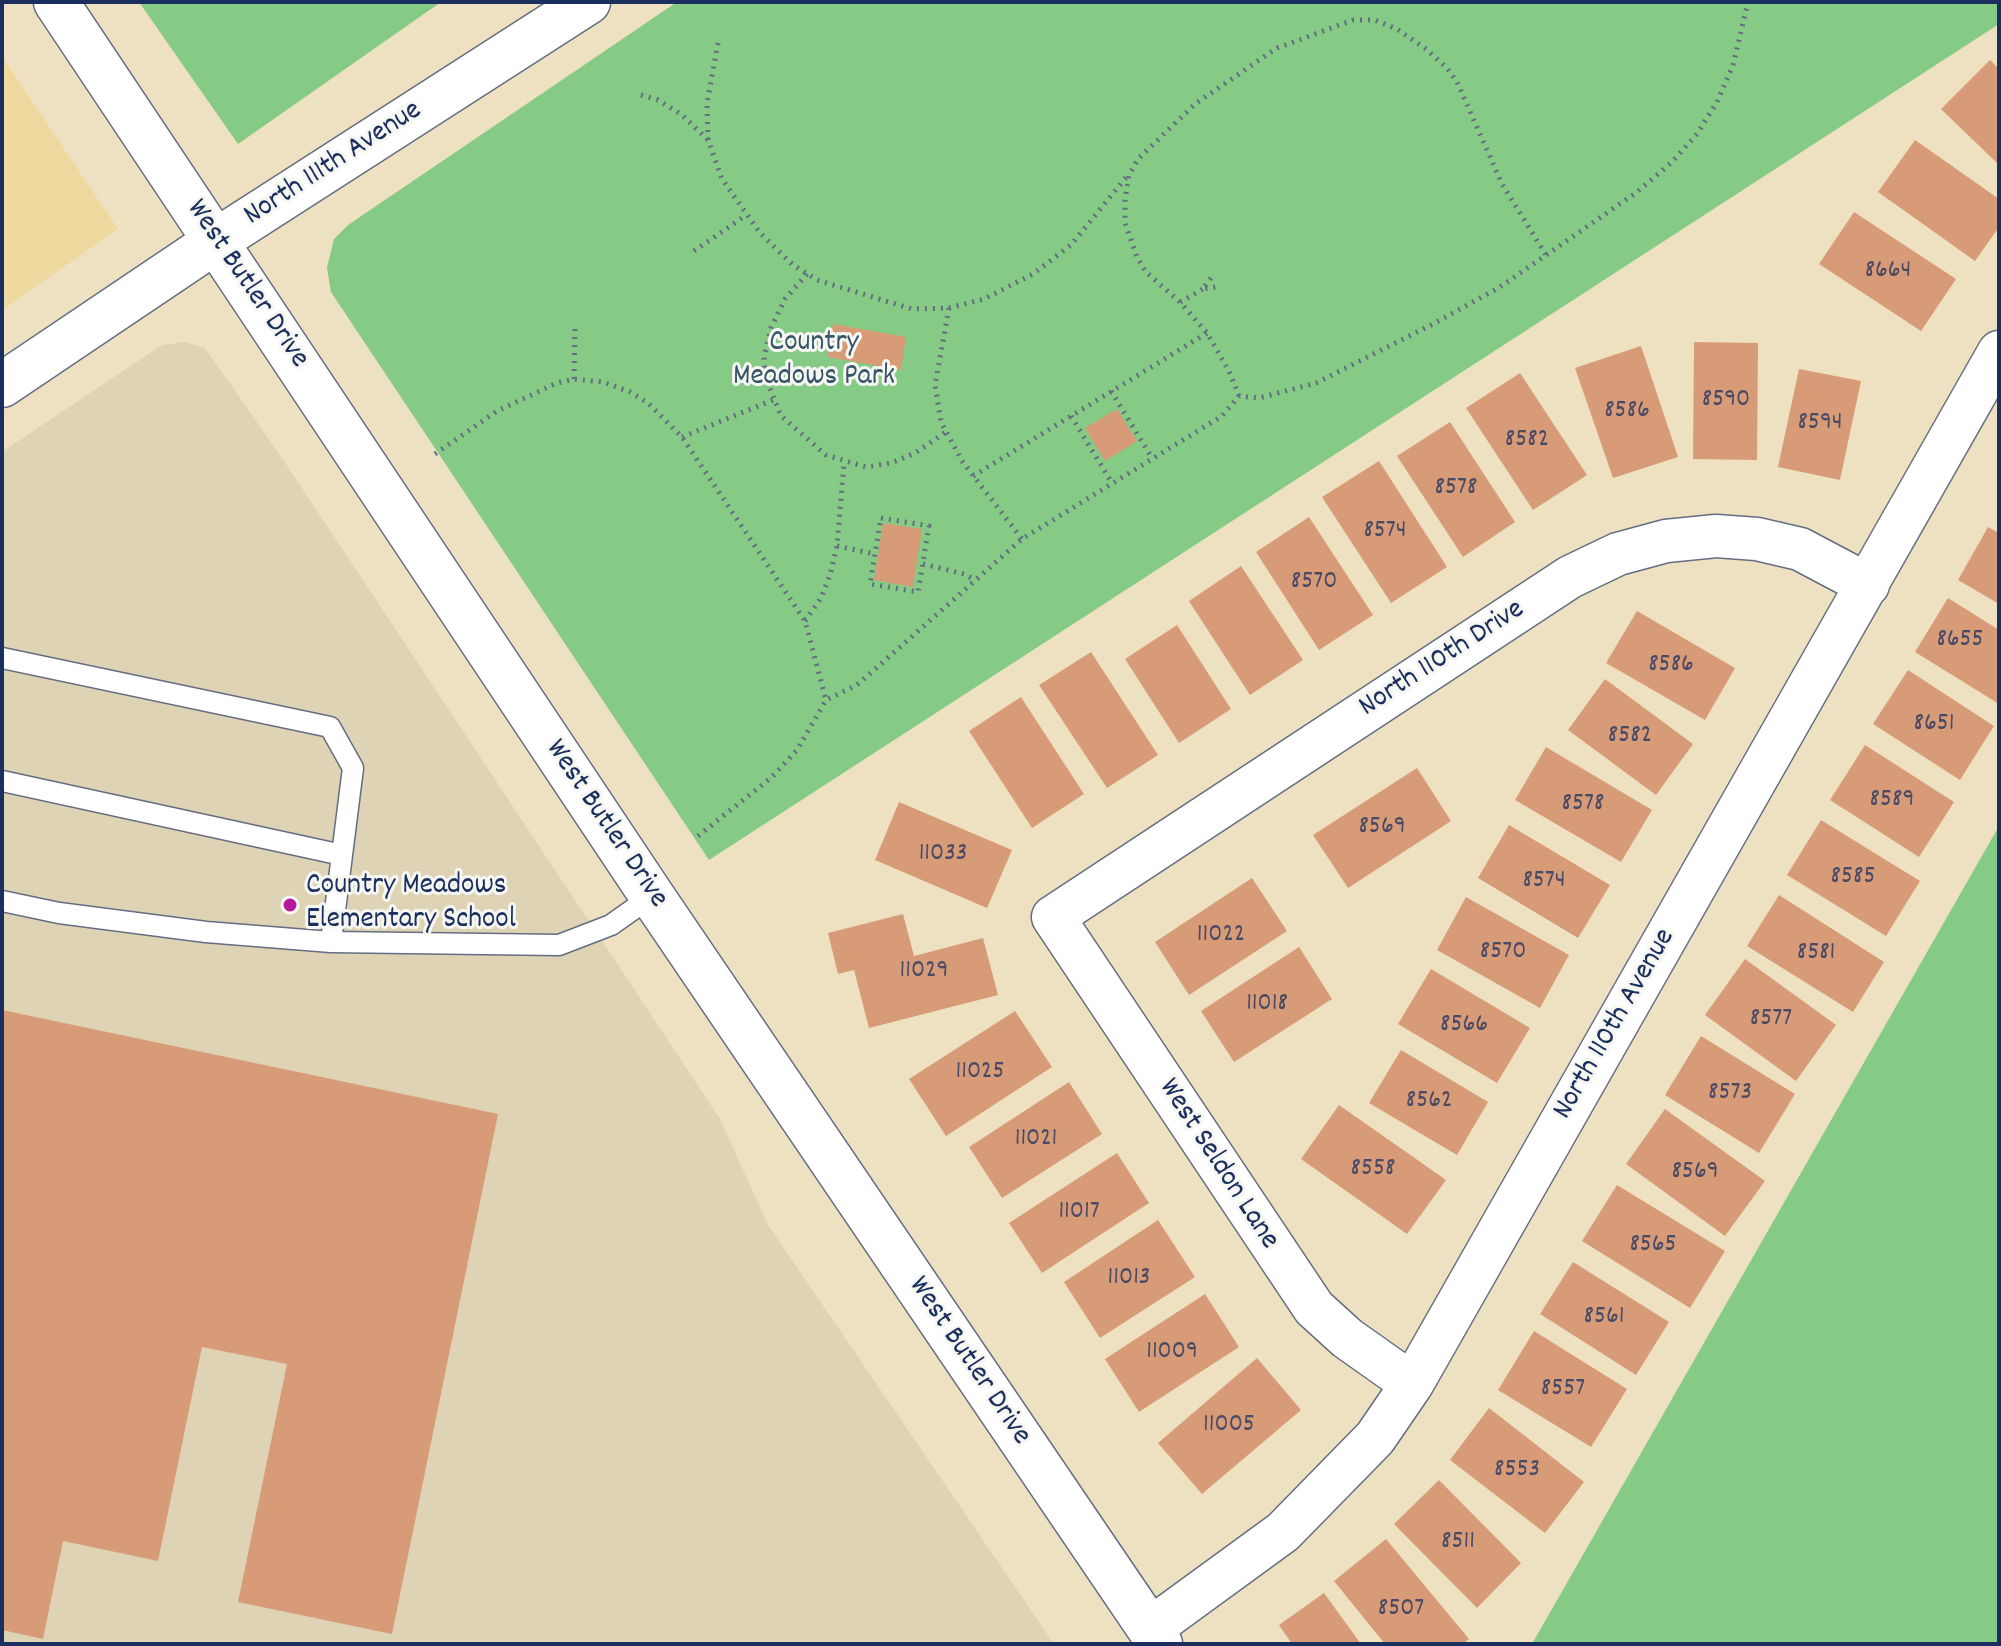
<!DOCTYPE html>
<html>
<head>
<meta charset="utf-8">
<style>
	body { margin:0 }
	#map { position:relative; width:2001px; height:1646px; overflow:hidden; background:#ede1c1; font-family:Dekko,sans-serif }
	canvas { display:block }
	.frame { position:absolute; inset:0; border:4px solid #1b2f5e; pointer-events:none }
</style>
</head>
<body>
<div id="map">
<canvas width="2001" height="1646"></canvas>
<div class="frame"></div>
</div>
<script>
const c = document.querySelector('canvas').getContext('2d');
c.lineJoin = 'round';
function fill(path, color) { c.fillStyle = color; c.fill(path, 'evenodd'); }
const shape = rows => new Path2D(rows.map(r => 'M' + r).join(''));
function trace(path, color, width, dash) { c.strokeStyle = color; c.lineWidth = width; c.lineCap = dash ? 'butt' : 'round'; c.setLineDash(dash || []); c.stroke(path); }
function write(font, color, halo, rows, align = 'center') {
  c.font = font + ' Dekko,sans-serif'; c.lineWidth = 6; c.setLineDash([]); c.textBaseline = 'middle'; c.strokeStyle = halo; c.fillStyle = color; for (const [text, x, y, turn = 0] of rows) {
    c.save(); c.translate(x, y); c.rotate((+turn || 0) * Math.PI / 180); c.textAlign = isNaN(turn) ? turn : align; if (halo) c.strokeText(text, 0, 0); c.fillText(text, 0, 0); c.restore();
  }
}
const built = shape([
	[185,342,205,348,284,461,720,1119,768,1225,1054,1644,2,1644,2,452,162,345]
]);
const green = shape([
	[139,2,441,2,238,144],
	[677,2,1999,2,1999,24,709,860,331,292,327,268,334,239,348,225],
	[1999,826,1999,1644,1532,1644]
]);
const sand = shape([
	[2,56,118,229,2,310]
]);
const building = shape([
	[1990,60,1999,69,1999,165,1941,109],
	[1915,140,1999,199,1999,227,1975,261,1878,192],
	[1854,212,1956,279,1921,331,1819,264],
	[833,324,906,337,901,370,827,357],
	[1694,342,1758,343,1757,460,1693,459],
	[1641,346,1678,457,1613,478,1575,368],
	[1799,369,1861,381,1840,480,1778,467],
	[1520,373,1587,475,1533,510,1466,408],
	[1117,409,1137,441,1105,461,1085,428],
	[1450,422,1515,522,1463,557,1397,456],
	[1379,461,1447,567,1391,603,1322,497],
	[1309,517,1373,615,1319,650,1256,552],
	[883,523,922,529,913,587,874,580],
	[1988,527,1999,533,1999,604,1958,580],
	[1241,566,1303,660,1250,695,1189,601],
	[1948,598,1999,630,1999,704,1915,652],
	[1637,611,1735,668,1705,720,1606,663],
	[1177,625,1231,709,1179,743,1125,659],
	[1091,652,1158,755,1107,788,1039,685],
	[1908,670,1994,726,1960,780,1873,724],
	[1605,679,1693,744,1656,795,1568,730],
	[1021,697,1084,794,1032,828,969,731],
	[1865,745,1954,802,1919,857,1830,800],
	[1546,747,1652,810,1621,862,1515,800],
	[1417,768,1451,821,1348,888,1313,835],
	[899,802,1012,850,987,908,875,860],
	[1821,820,1920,881,1886,936,1787,875],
	[1509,825,1610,885,1578,938,1478,878],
	[1252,878,1287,931,1189,995,1155,942],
	[1779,895,1884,962,1853,1012,1747,946],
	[1466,897,1569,955,1540,1008,1437,950],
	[903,914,914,956,983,938,998,995,869,1028,854,970,838,974,828,933],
	[1299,947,1332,999,1234,1062,1201,1011],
	[1745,959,1836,1025,1796,1081,1705,1015],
	[1431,969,1530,1028,1497,1083,1398,1024],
	[2,1010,498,1114,392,1634,238,1602,287,1364,202,1347,158,1561,63,1541,43,1639,2,1630],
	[1015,1011,1052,1067,946,1136,909,1079],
	[1701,1036,1795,1094,1759,1153,1665,1095],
	[1401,1050,1488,1102,1457,1155,1369,1103],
	[1069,1082,1102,1134,1002,1198,969,1147],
	[1339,1105,1446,1180,1407,1234,1301,1159],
	[1665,1109,1765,1181,1725,1236,1626,1164],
	[1117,1153,1149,1203,1042,1273,1009,1223],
	[1617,1185,1725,1251,1690,1308,1582,1241],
	[1158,1220,1195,1277,1100,1338,1064,1282],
	[1573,1262,1669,1322,1636,1375,1540,1314],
	[1205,1294,1239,1347,1139,1412,1105,1359],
	[1534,1331,1627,1389,1591,1447,1498,1390],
	[1257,1358,1301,1410,1202,1494,1158,1443],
	[1489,1408,1584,1482,1545,1533,1450,1460],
	[1439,1480,1521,1563,1477,1608,1394,1524],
	[1386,1539,1469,1639,1463,1644,1385,1644,1334,1581],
	[1324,1593,1361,1644,1292,1644,1279,1625]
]);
const path = shape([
	[718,43,707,103,708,140,722,179,760,233,793,265,817,280,912,309,949,308,984,299,1033,274,1071,245,1128,175],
	[641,95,658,100,682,115,708,140],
	[694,251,745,216],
	[807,274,785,299,771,328,764,357,765,376,781,416,826,455,866,467,891,463,915,453,946,432],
	[1211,278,1203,289,1216,287],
	[1180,302,1203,289],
	[949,308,935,385,941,422,962,461,1022,539],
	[574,379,575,327],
	[1111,391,1152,458],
	[1239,396,1229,371,1207,333,1180,302,1146,272,1137,257,1125,223,1125,200,1129,175,1138,159,1195,104,1277,48,1353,20,1375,20,1397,29,1426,49,1447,68,1457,82,1502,184,1546,255],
	[1071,416,1112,483],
	[682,437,773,400],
	[435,454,497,411,557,383,574,379,603,382,630,392,648,403,682,437,805,621,826,700],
	[973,476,1207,333],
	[881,518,929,526,918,592,870,584,881,518],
	[837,546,875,554],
	[923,564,964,574,975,580],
	[805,621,821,598,830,575,837,546,844,463],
	[698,836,772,777,797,750,826,700,857,685,1022,539,1222,416,1239,396,1259,398,1316,383,1431,325,1500,287,1637,192,1672,162,1697,134,1717,102,1733,65,1748,2]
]);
const service = shape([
	[2,658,330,727,353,768,331,942],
	[2,781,342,855],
	[2,901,59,913,206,932,331,942,559,945,611,925,652,896]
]);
const minor = shape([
	[1412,1384,1347,1338,1314,1308,1053,917,1570,577,1618,554,1666,541,1716,536,1757,539,1800,549,1868,585],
	[1150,1629,1283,1532,1375,1438,1412,1384,1999,352]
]);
const tertiary = shape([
	[56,2,652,896,1160,1644],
	[2,385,216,241,588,2]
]);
const markers = [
	[290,905,8,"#b5179e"]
];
const numberNames = [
	["8664",1888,272],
	["8590",1726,401],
	["8586",1627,412],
	["8594",1820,424],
	["8582",1527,441],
	["8578",1456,489],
	["8574",1385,532],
	["8570",1314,583],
	["8655",1960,641],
	["8586",1671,666],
	["8651",1934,725],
	["8582",1630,737],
	["8589",1892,801],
	["8578",1583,805],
	["8569",1382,828],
	["11033",943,855],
	["8585",1853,878],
	["8574",1544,882],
	["11022",1221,936],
	["8570",1503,953],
	["8581",1816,954],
	["11029",924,972],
	["11018",1267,1005],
	["8577",1771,1020],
	["8566",1464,1026],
	["11025",980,1073],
	["8573",1730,1094],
	["8562",1429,1102],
	["11021",1036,1140],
	["8558",1373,1170],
	["8569",1695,1173],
	["11017",1079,1213],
	["8565",1653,1246],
	["11013",1129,1279],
	["8561",1604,1318],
	["11009",1172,1353],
	["8557",1563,1390],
	["11005",1229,1426],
	["8553",1517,1471],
	["8511",1458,1543],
	["8507",1401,1610]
];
const streetNames = [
	["North 111th Avenue",334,165,-33],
	["West Butler Drive",246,285,56],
	["North 110th Drive",1443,660,-33],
	["West Butler Drive",605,825,56],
	["North 110th Avenue",1616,1025,-60],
	["West Seldon Lane",1217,1165,57],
	["West Butler Drive",968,1362,56]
];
const parkNames = [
	["Country",814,345],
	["Meadows Park",814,379]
];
const poiNames = [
	["Country Meadows",306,888],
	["Elementary School",306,922]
];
fill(built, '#dfd3b6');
fill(green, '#85ca85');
fill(sand, '#eeda9e');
fill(building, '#d89b78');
trace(service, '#646d81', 23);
trace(minor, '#646d81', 45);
trace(tertiary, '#646d81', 47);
trace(path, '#646d81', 5, [2, 6]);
trace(service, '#fff', 20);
trace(minor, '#fff', 42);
trace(tertiary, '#fff', 44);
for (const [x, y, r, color] of markers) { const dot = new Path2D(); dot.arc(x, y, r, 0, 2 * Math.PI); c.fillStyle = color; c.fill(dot); trace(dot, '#f6f6f2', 3); }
write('26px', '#4a4a64', null, numberNames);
write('30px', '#1b2f5e', '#f6f6f2', streetNames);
write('30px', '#365668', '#f6f6f2', parkNames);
write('30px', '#1b2f5e', '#f6f6f2', poiNames, 'left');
</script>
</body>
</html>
